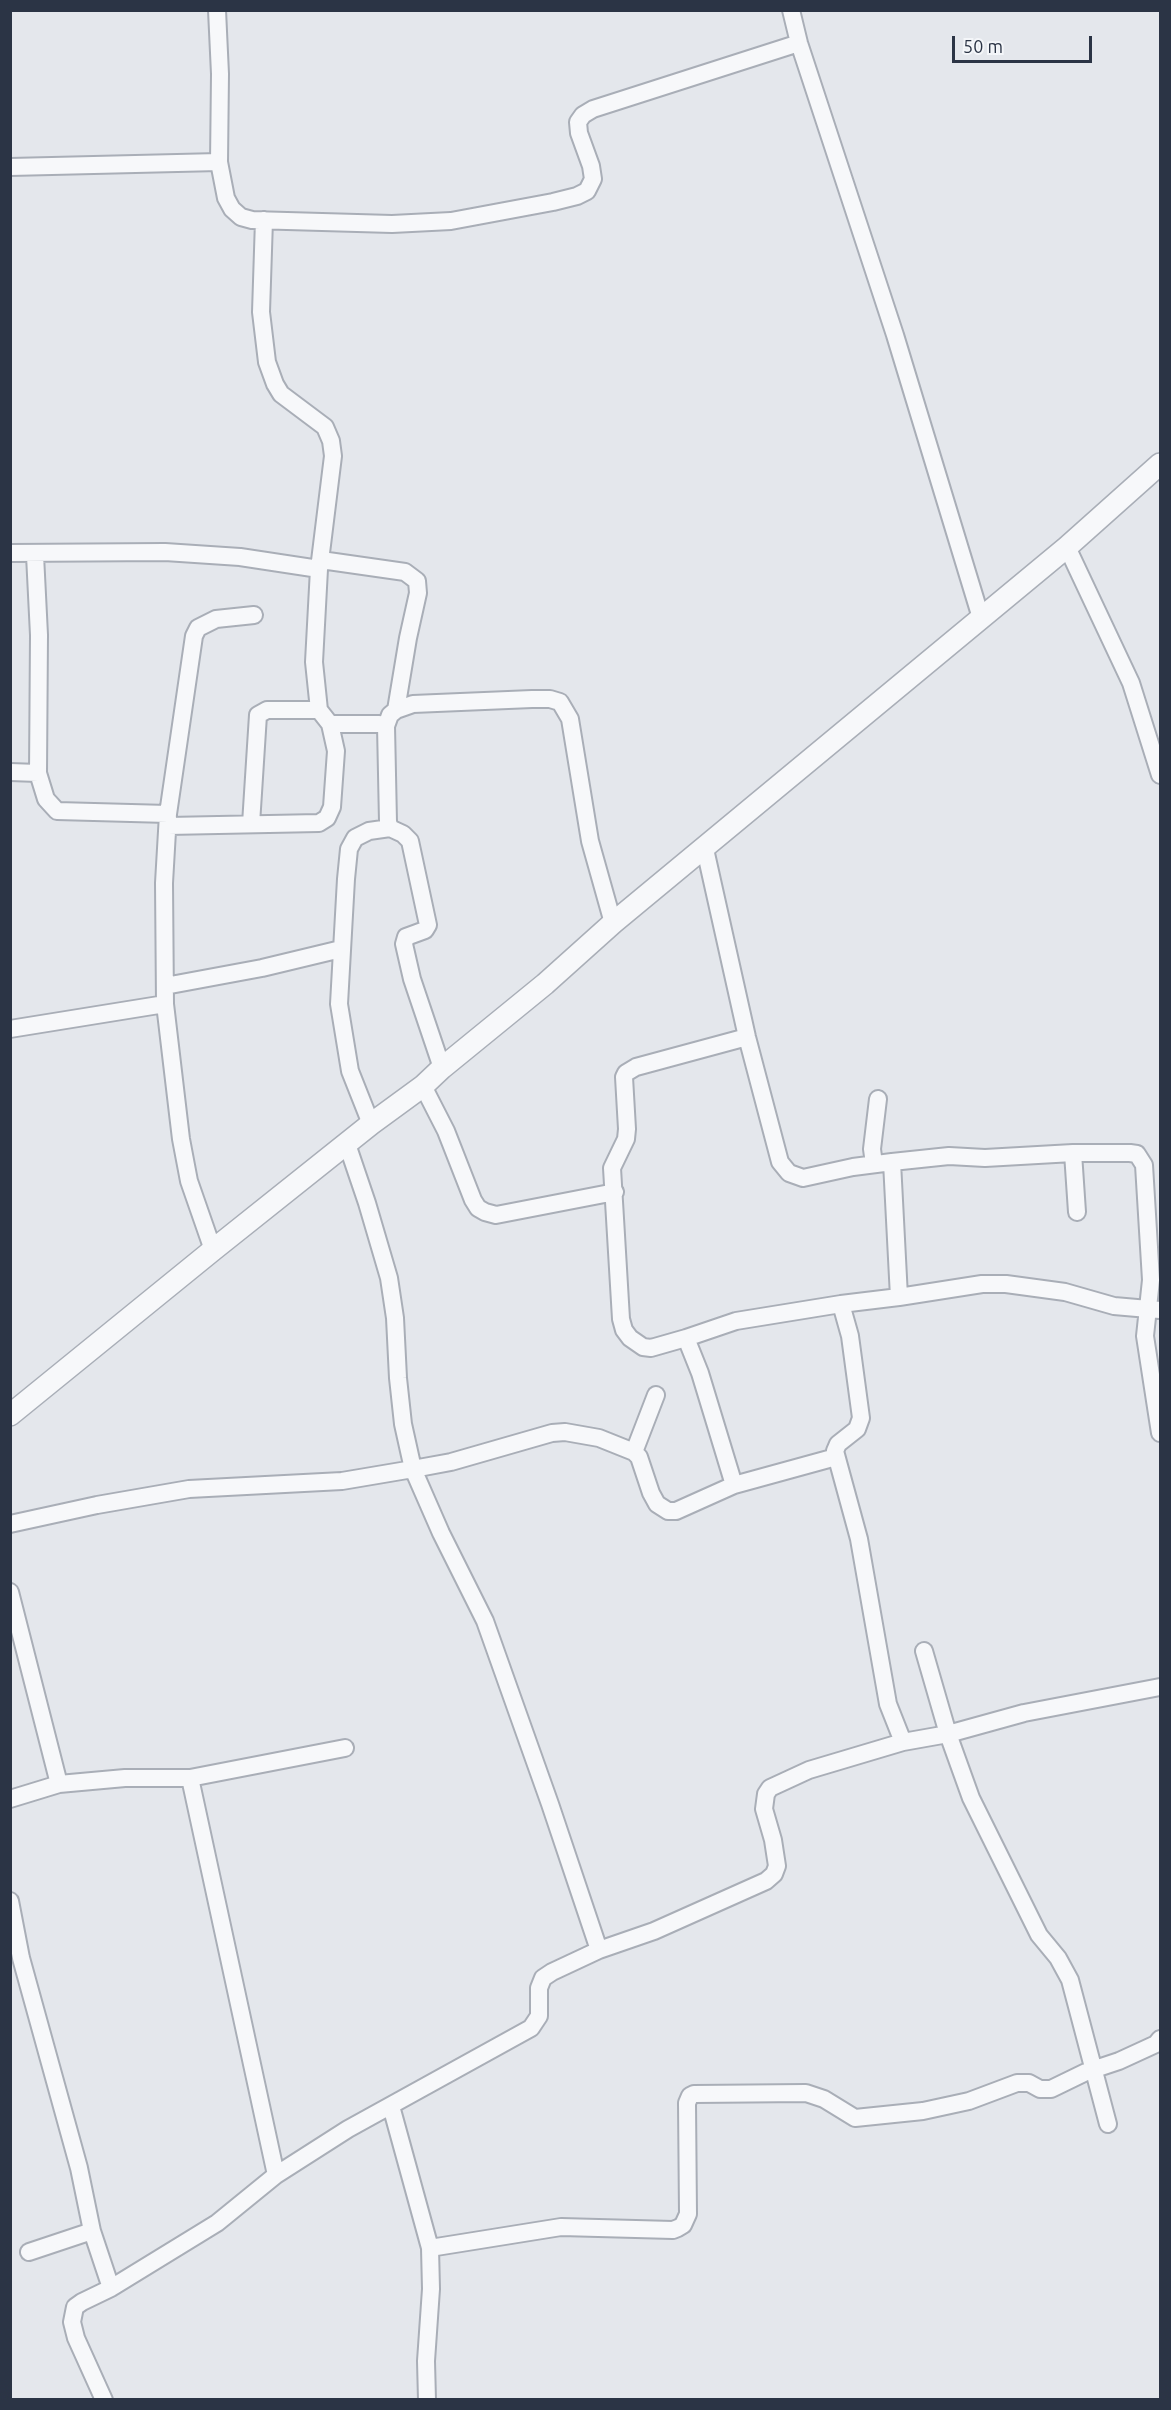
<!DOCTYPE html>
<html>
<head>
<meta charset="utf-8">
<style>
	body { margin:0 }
	#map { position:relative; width:1171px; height:2410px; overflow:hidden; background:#e4e7ec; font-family:Ubuntu,sans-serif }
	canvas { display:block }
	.frame { position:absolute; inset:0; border:12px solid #2b3445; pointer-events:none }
	.scale { position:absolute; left:952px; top:36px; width:140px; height:27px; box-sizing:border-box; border:3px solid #2b3445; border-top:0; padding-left:8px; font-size:18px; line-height:21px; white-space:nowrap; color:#2b3445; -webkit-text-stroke:4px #f4f6f9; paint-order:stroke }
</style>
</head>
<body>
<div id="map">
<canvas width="1171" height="2410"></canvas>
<div class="frame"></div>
<div class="scale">50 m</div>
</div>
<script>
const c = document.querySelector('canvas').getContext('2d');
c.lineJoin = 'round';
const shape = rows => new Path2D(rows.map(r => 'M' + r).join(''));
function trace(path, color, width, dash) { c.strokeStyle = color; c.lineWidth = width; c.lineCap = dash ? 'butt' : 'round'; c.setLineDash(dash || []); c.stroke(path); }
const minor = shape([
	[217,10,220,74,219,162],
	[791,10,799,43,895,335,981,618],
	[10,167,219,162,226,198,232,209,241,217,252,220,392,224,451,221,553,202,577,196,587,191,593,179,591,166,579,133,578,122,583,115,593,109,799,43],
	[1067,547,1131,683,1160,775],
	[10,553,165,552,240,557,319,569],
	[35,555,39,635,38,773],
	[321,560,405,572,417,581,418,593,408,638,396,710],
	[330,724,379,724,386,726,388,822,390,828,403,834,410,841,428,925,425,930,406,937,404,944,412,979,442,1068],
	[386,726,390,715,396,710,413,704,532,699,550,699,560,702,570,719,590,841,613,923],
	[10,772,38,773,46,799,57,811,168,814],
	[251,824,258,715,267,710,319,710],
	[168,826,319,823,327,818,332,807,336,751,330,724,319,710,314,662,319,569,333,456,331,441,325,427,281,394,275,384,267,362,261,312,264,220],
	[705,849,747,1037,780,1162,789,1173,803,1178,853,1167,892,1162,899,1297,841,1304,850,1336,861,1418,857,1429,838,1444,835,1451,859,1539,888,1704,903,1742],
	[165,986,262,968,341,949],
	[10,1029,165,1004],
	[747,1037,636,1067,626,1073,624,1077,627,1129,626,1139,612,1168,621,1319,624,1330,630,1338,643,1347,651,1348,686,1338,700,1373,734,1485,836,1457],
	[423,1086,446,1131,473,1200,478,1208,485,1212,496,1215,615,1192],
	[371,1124,350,1071,339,1004,346,879,349,849,355,838,369,831,390,828],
	[347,1144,367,1203,389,1278,395,1318,398,1378,403,1424,413,1469,441,1533,485,1621,550,1804,599,1950],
	[1073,1153,1130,1153,1137,1154,1144,1165,1151,1280,1145,1336,1160,1433],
	[892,1162,949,1156,985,1158,1073,1153,1077,1212],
	[874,1164,872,1149,878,1099],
	[213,1250,189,1181,181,1139,165,1004,164,883,168,814,194,636,198,628,216,619,254,615],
	[899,1297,982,1284,1006,1284,1065,1292,1114,1306,1160,1310],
	[686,1338,736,1321,841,1304],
	[634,1452,656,1395],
	[10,1524,97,1505,189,1489,342,1481,413,1469,451,1462,552,1433,565,1432,599,1438,634,1452,639,1457,651,1493,657,1504,668,1511,676,1511,734,1485],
	[10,1592,59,1784],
	[924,1651,948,1734,971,1798,1039,1935,1058,1958,1070,1980,1108,2124],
	[190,1778,276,2175],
	[10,1799,59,1784,125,1778,190,1778,345,1748],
	[10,1901,21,1958,79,2168,92,2231,111,2288],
	[391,2106,430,2248,431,2289,426,2361,427,2400],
	[430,2248,561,2227,673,2230,678,2228,683,2225,688,2214,687,2103,690,2096,694,2094,806,2093,824,2099,855,2118,923,2111,969,2101,1017,2083,1029,2083,1040,2089,1051,2089,1086,2072,1119,2061,1156,2044,1160,2039],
	[29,2252,92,2231],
	[104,2400,76,2338,72,2322,75,2307,82,2302,111,2288,217,2223,276,2175,348,2129,531,2028,539,2016,539,1988,543,1978,552,1972,599,1950,654,1931,766,1881,774,1874,777,1866,773,1840,764,1809,766,1794,770,1788,809,1770,903,1742,948,1734,1024,1713,1160,1687]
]);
const tertiary = shape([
	[10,1415,213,1250,371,1124,423,1086,442,1068,545,984,613,923,1067,547,1160,464]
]);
trace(minor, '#a9aeb7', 20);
trace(tertiary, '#a9aeb7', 24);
trace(minor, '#f7f8fa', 16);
trace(tertiary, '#f7f8fa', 21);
</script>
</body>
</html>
